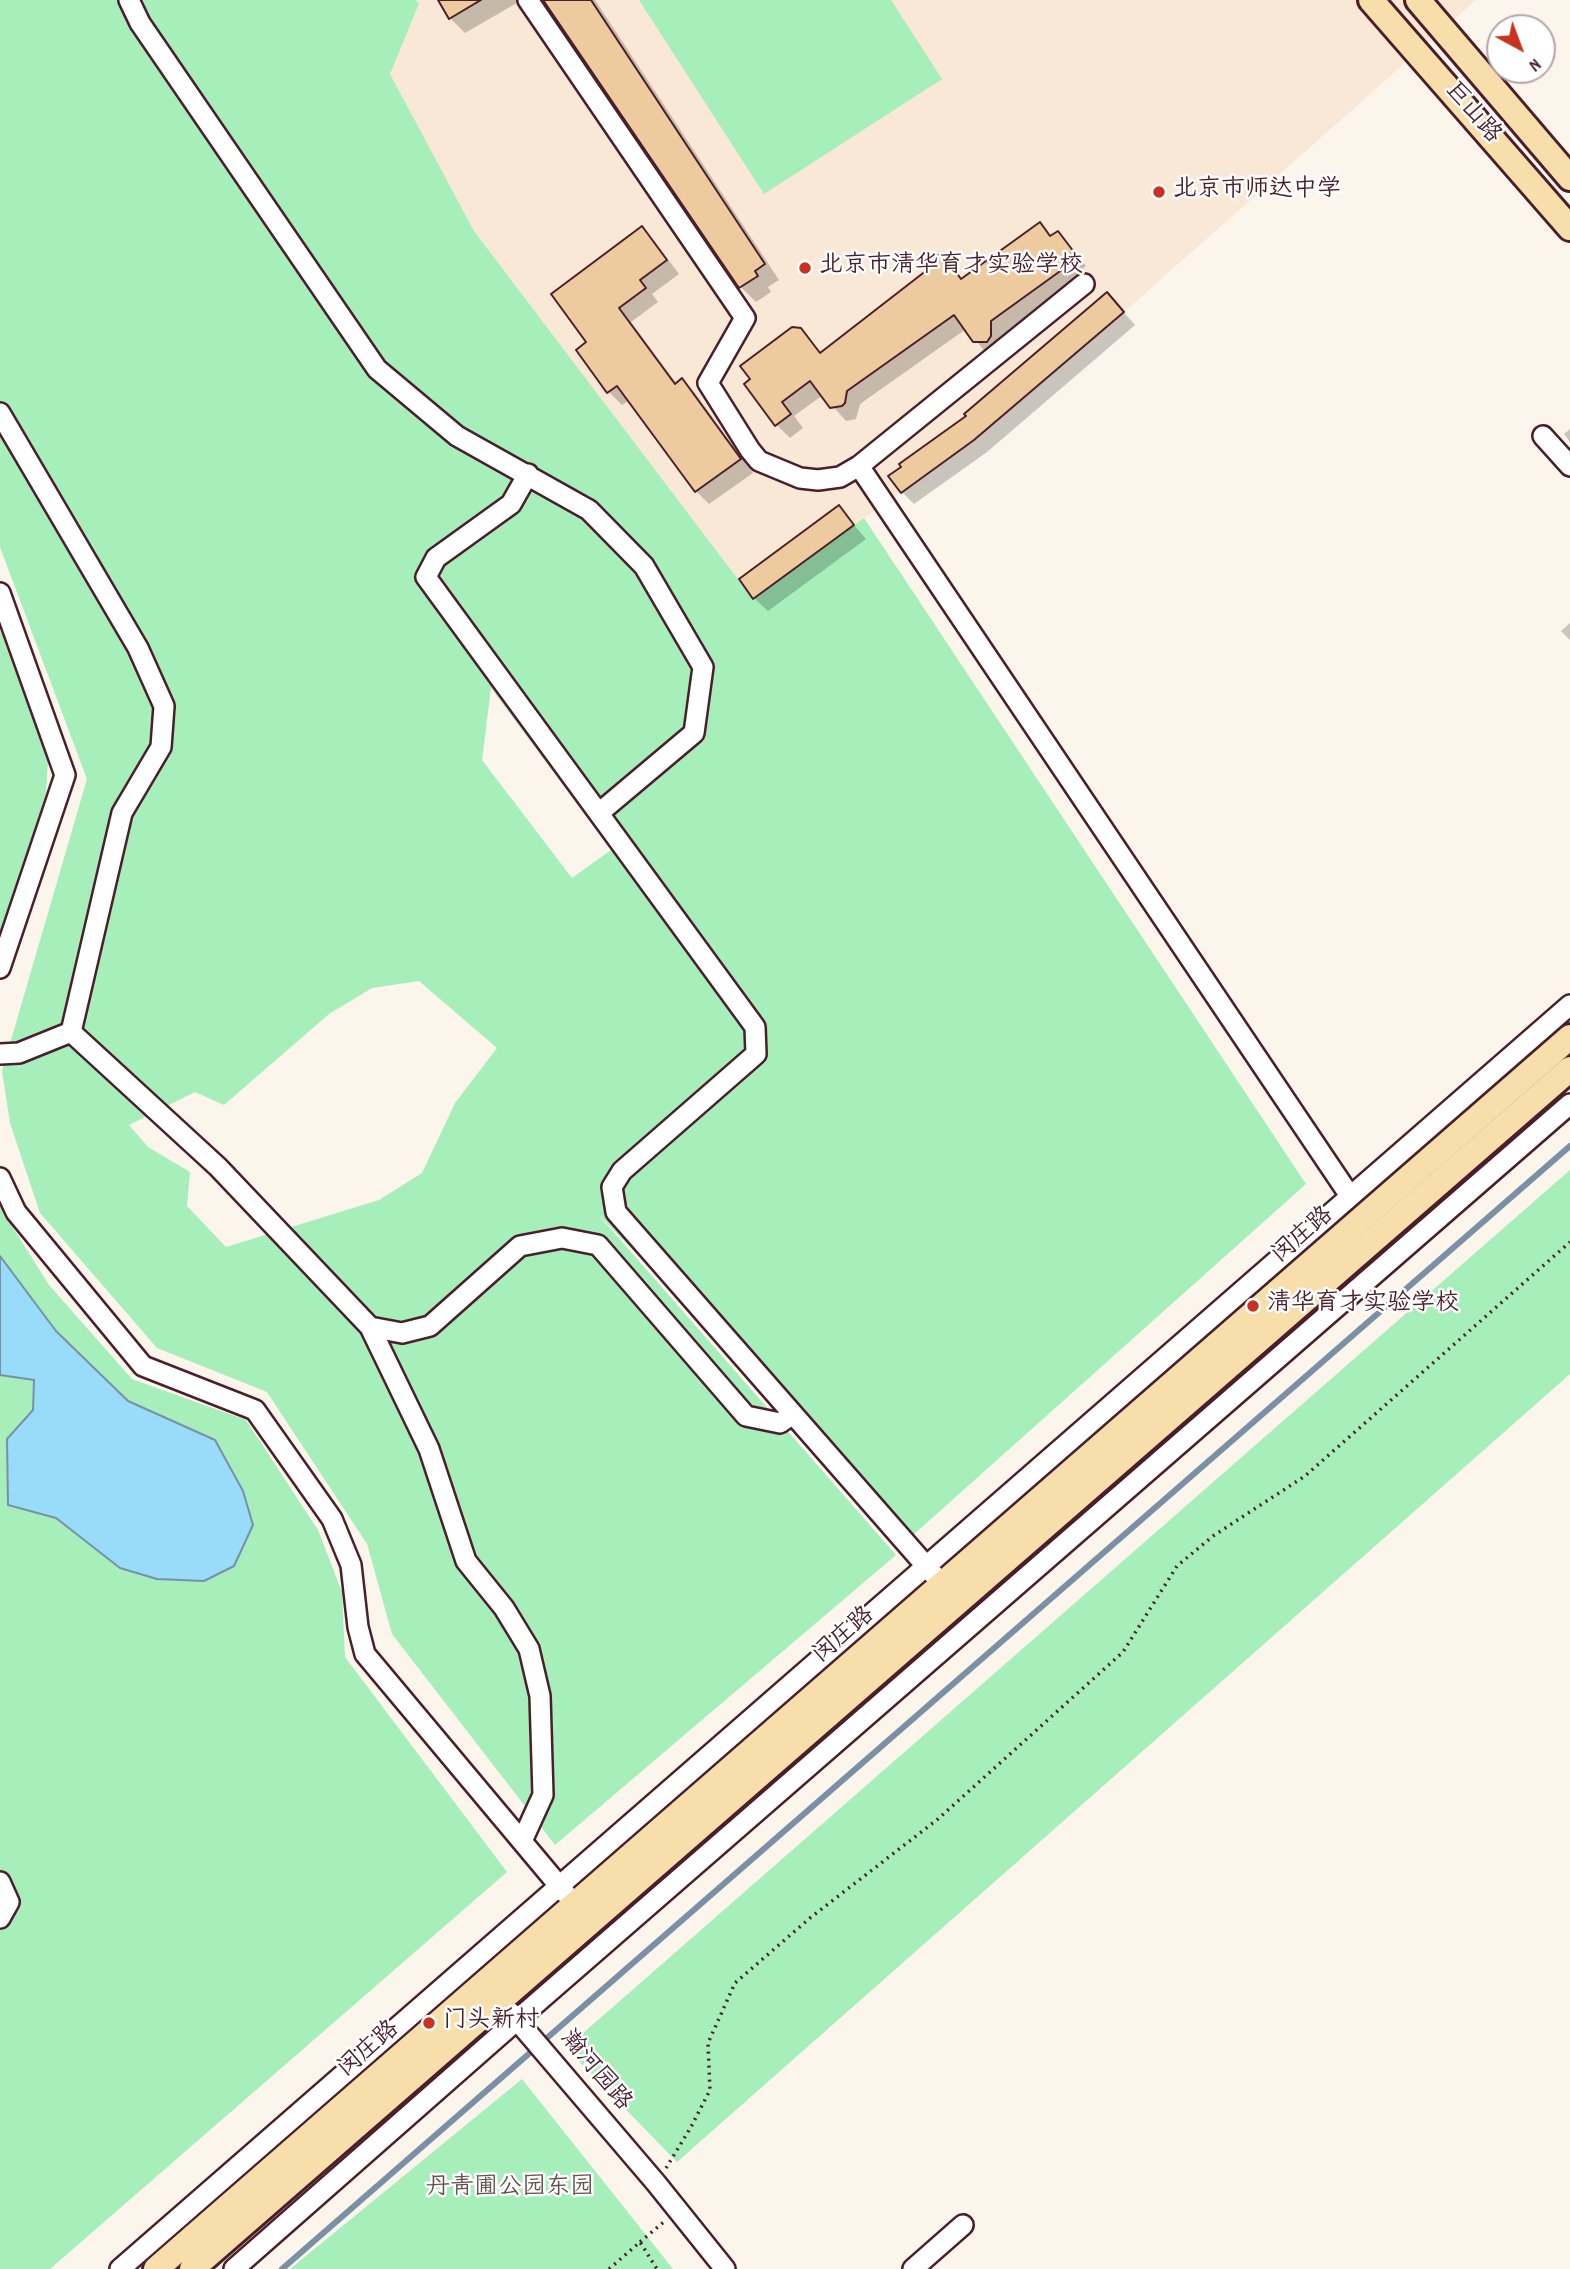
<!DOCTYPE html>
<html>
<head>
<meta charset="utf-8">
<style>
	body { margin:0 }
	#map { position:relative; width:1570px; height:2269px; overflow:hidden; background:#fcf5ec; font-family:Dekko,sans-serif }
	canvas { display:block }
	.north { position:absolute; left:1486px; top:14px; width:70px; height:70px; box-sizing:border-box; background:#fff; border:2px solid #b7a5aa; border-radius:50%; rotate:139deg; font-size:19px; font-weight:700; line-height:28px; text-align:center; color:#4a1f2b }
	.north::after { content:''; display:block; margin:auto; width:24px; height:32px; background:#c8321e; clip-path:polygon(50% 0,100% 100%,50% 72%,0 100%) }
</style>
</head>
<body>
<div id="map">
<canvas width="1570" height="2269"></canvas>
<div class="north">N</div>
</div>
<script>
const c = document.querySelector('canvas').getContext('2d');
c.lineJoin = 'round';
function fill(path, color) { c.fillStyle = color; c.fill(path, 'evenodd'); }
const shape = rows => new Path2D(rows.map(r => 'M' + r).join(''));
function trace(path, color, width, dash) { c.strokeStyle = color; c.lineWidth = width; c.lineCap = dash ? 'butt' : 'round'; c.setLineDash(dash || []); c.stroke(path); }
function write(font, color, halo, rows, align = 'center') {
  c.font = font + ' Dekko,"LXGW WenKai TC",sans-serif'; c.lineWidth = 5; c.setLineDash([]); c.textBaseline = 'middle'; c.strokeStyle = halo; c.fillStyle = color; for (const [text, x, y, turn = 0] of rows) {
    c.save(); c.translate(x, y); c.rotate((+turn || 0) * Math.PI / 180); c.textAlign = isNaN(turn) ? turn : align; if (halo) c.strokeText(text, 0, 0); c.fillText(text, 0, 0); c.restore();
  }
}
const built = shape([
	[416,0,1476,0,1132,305,981,434,753,599,474,231,390,74,419,5]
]);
const green = shape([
	[0,0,416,0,419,4,390,74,474,231,753,599,864,518,1306,1184,912,1536,596,1212,896,1555,555,1845,392,1634,367,1544,267,1392,157,1348,40,1213,10,1123,2,1071,87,779,0,547],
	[491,688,611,850,572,878,482,760],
	[419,981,497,1048,455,1103,422,1173,379,1200,226,1247,187,1206,190,1172,148,1147,129,1125,195,1092,224,1105,329,1014,372,988],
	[639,0,891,0,942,79,764,194],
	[0,630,48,759,46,793,0,935],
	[1570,1170,1570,1374,677,2162,566,2048],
	[0,1207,49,1285,132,1379,246,1420,318,1530,342,1592,345,1657,507,1872,50,2269,0,2269],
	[522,2079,673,2269,290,2269]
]);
const water = shape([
	[0,1256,56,1331,128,1401,215,1440,243,1491,253,1525,234,1566,204,1581,157,1579,120,1568,56,1518,8,1505,7,1439,33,1410,34,1380,0,1375,0,1256]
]);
const shadow = shape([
	[440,0,522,0,465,33,450,18],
	[545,0,595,0,779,280,768,287,771,292,756,302,741,287],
	[1039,224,1052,237,1058,233,1086,266,1078,272,1082,278,1004,335,1004,350,988,355,966,329,860,404,856,419,846,421,823,395,794,416,803,428,790,438,777,425,746,384,800,330,821,353,928,270,942,256,963,280],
	[642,229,655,242,679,274,652,294,658,302,631,322,677,384,682,380,695,393,753,473,709,504,696,491,630,400,622,405,609,392,578,351,589,343],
	[1119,307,1135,325,987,452,914,504,902,492],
	[1570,429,1570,442,1564,434],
	[839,508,866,539,768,611,754,598],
	[1570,623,1570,640,1561,631]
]);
const stream = shape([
	[282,2269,1570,1146]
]);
const building = shape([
	[438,0,481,0,449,19,438,0],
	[543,0,591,0,765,264,755,271,758,276,739,288,543,0],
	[1040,222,1050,236,1058,231,1074,252,1066,258,1070,264,991,321,991,336,987,342,973,342,954,315,847,391,845,403,842,406,830,408,810,381,782,402,791,414,775,426,744,384,750,379,740,366,792,327,801,328,820,353,927,270,925,262,933,256,943,254,961,279,1040,222],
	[642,226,667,260,640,280,646,288,619,308,675,384,682,378,741,459,695,492,617,386,607,393,576,350,586,342,551,294,642,226],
	[1107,292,1124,312,974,440,901,493,888,476,901,467,899,464,966,416,964,414,1107,292],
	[839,505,854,525,753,599,739,579,839,505]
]);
const path = shape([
	[666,2168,691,2127,710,2090,708,2043,735,1983,810,1918,938,1819,1123,1652,1177,1566,1213,1536,1305,1476,1570,1242],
	[640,2242,665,2221],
	[609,2269,640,2242,657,2269]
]);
const minor = shape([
	[129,0,140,23,377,369,457,436,589,510,644,566,703,667,694,733,599,813],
	[528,0,745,318,708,383,750,450,759,461,800,478,818,480,840,477,859,466,1350,1196],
	[0,413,138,648,164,706,161,747,122,813,71,1032,19,1053,0,1054],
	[1543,436,1570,466],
	[859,466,1084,284],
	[528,474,511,504,436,558,426,577,755,1027,756,1054,622,1171,612,1187,616,1212,934,1575],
	[0,593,65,775,0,968],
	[71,1032,218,1167,370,1327,402,1333,430,1326,520,1246,562,1238,598,1245,746,1416,780,1423,793,1414],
	[0,1178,16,1212,143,1366,255,1410,332,1519,351,1565,358,1627,365,1654,566,1894],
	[370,1327,429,1449,466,1561,504,1608,529,1649,540,1696,543,1795,522,1841],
	[0,1882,9,1902,0,1918],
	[510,2012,656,2183,725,2269],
	[120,2269,1570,1005],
	[234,2269,517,2020,1570,1104],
	[913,2269,963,2225]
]);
const major = shape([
	[1371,0,1570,228],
	[1418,0,1570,178],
	[156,2269,1570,1037],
	[192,2269,1570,1069]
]);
const markers = [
	[1159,192,7,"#c8321e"],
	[805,268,7,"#c8321e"],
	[1253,1306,7,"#c8321e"],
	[429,2023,7,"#c8321e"]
];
const streetNames = [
	["巨山路",1471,114,49],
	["闵庄路",1304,1237,-41],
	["闵庄路",845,1637,-41],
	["闵庄路",370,2051,-41],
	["瀚河园路",594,2072,50]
];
const poiNames = [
	["北京市师达中学",1173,192],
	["北京市清华育才实验学校",819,268],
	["清华育才实验学校",1267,1306],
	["门头新村",443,2023]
];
const parkNames = [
	["丹青圃公园东园",510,2190]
];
fill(built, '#f8e8d5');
fill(green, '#a6eeba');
fill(water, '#98dcfa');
trace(water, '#7990a7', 2);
fill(shadow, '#0003');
trace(stream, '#7990a7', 6);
fill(building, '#eecb9f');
trace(building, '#4a1f2b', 2);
trace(minor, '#4a1f2b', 24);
trace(major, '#4a1f2b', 30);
trace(path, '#4a1f2b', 3.5, [2, 5]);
trace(minor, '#fff', 19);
trace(major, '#f8deab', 24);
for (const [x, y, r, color] of markers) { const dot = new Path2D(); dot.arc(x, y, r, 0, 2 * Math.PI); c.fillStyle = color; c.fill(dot); trace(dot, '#fff', 2.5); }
write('24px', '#4a1f2b', '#fff', streetNames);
write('24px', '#4a1f2b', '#fff', poiNames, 'left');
write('24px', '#61534f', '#fff', parkNames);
</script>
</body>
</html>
